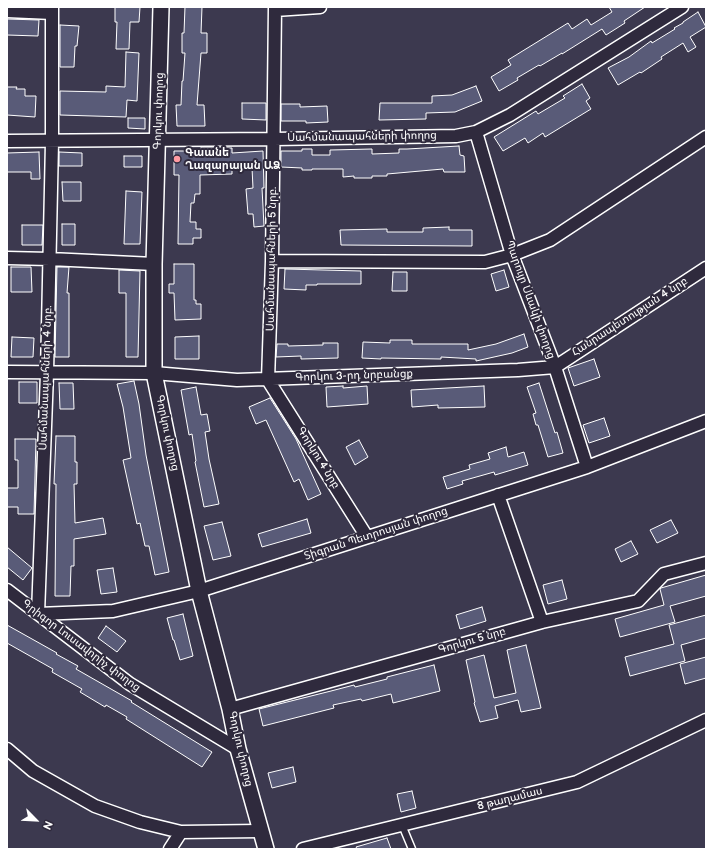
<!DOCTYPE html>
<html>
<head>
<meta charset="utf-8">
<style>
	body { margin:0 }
	#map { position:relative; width:713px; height:856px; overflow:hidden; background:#3c394f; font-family:"Balsamiq Sans",sans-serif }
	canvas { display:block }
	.frame { position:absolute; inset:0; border:8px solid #fff; pointer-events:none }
	.north { position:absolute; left:16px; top:800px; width:40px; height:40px; -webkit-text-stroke:3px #2f2a3d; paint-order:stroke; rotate:114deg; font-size:11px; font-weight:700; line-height:16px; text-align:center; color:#fff }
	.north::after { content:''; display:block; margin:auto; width:14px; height:18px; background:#fff; clip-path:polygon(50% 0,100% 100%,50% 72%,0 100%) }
</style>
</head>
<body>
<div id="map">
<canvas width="713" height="856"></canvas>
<div class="frame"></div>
<div class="north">N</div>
</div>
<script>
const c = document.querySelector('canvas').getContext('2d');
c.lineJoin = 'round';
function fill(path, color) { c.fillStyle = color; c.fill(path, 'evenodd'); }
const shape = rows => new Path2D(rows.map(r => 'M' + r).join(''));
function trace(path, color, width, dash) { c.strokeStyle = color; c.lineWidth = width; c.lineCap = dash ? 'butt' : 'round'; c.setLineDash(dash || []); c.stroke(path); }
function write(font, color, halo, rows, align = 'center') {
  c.font = font + ' "Balsamiq Sans","Noto Sans Armenian",sans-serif'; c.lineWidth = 4; c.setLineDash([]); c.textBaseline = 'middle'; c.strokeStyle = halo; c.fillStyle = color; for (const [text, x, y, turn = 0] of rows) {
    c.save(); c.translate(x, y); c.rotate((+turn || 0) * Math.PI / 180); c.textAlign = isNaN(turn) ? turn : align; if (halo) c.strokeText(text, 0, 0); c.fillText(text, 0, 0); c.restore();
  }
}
const building = shape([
	[115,7,140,7,139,22,130,22,129,49,116,49,117,22,115,22,115,7],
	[185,7,202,7,201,33,207,33,207,53,201,53,197,105,204,105,205,126,177,126,176,105,181,105,182,81,183,81,185,53,182,53,182,33,184,33,185,7],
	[609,7,645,7,624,21,625,23,606,35,602,29,562,54,562,53,540,66,539,65,517,78,518,80,499,91,491,77,511,65,508,60,568,23,572,29,587,19,591,25,612,12,609,7],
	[698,12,706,27,690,37,696,47,688,52,683,43,661,57,662,59,641,73,640,72,618,85,608,68,629,57,651,41,652,43,675,29,674,28,683,23,683,22,698,12],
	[7,19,39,20,38,36,7,35,7,19],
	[60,25,79,26,77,46,75,46,74,67,60,67,60,25],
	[126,52,139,53,137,101,127,100,126,117,60,115,60,91,106,92,106,86,125,87,126,52],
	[582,84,590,98,586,101,591,109,545,137,543,133,528,143,525,138,503,151,494,137,536,111,538,114,565,98,563,96,582,84],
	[476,86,482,101,455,112,426,113,426,119,379,120,380,103,432,103,432,96,452,95,476,86],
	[7,87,17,87,16,89,25,89,25,96,36,96,35,117,7,115,7,87],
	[242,103,266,103,266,120,242,119,242,103],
	[281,104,300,104,300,107,327,106,328,122,306,123,306,121,281,121,281,104],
	[128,118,145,118,145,129,128,128,128,118],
	[459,146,460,155,464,156,465,172,444,172,443,169,387,174,387,176,372,176,372,178,354,178,354,176,343,177,343,169,312,169,312,170,302,170,302,168,281,167,281,151,302,151,302,149,312,149,312,155,330,155,330,150,372,149,372,154,399,153,399,149,407,149,459,146],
	[201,148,232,148,232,153,263,151,264,188,262,188,264,226,254,227,253,214,248,214,246,189,253,188,252,168,232,169,232,174,200,175,200,194,195,194,194,203,191,203,190,222,196,222,196,229,201,229,201,238,193,238,193,244,178,244,179,175,174,175,174,151,201,151,201,148],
	[39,152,40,179,31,179,31,172,7,172,7,153,39,152],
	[59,152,82,153,82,166,59,166,59,152],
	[124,156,142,156,142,167,124,167,124,156],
	[62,182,81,182,81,201,63,201,62,182],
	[126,191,142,192,140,244,124,244,126,191],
	[62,224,75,224,75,245,62,245,62,224],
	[22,225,43,225,42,245,22,245,22,225],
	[449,227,449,230,472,230,472,246,341,245,340,230,387,229,387,232,423,232,423,228,449,227],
	[174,264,194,264,194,300,196,300,196,304,201,304,201,319,175,320,174,293,169,293,169,284,174,284,174,264],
	[11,267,31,267,32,292,11,292,11,267],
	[57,267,69,267,67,293,69,293,69,357,55,357,57,267],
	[285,269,361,271,361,284,317,284,317,285,306,285,306,290,284,289,285,269],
	[119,270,140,271,138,357,126,357,126,293,119,293,119,270],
	[504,270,509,287,496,291,491,274,504,270],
	[393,272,407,272,407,291,392,291,393,272],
	[524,334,528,347,512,353,476,361,476,359,441,357,441,359,381,358,381,359,362,358,363,342,390,343,390,340,412,340,412,344,468,344,468,350,496,344,524,334],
	[199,336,199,359,175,359,175,337,199,336],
	[12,337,34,338,33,357,11,357,12,337],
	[323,343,338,343,338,358,301,359,301,356,276,357,277,344,288,344,288,346,323,345,323,343],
	[594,359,600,377,574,386,568,368,594,359],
	[134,381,139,404,146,455,169,572,155,575,149,546,145,546,140,523,137,524,123,460,131,458,123,407,117,384,134,381],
	[19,382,37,382,37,403,19,403,19,382],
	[59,383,73,383,74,409,60,409,59,383],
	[539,383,555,433,557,432,563,453,548,457,538,425,536,425,533,414,536,413,527,387,539,383],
	[343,386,343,388,367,386,368,404,327,407,326,387,343,386],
	[484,386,485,407,438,408,438,405,412,407,411,390,484,386],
	[196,387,201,415,207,414,210,431,205,432,209,459,219,504,204,507,195,462,196,461,192,434,189,435,181,390,196,387],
	[270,398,296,439,321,494,308,500,299,479,294,482,266,420,256,424,249,407,270,398],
	[604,418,610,436,589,443,583,425,604,418],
	[56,436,75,436,75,462,77,462,77,484,74,484,75,523,103,518,106,534,74,539,74,566,71,566,70,596,55,596,56,484,54,484,56,436],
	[15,439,36,439,34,514,18,514,18,507,7,507,7,488,18,488,18,460,15,460,15,439],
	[359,440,368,457,355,465,346,447,359,440],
	[506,447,508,457,524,452,528,465,495,475,494,472,462,481,463,484,447,489,443,477,470,469,469,465,490,459,488,453,506,447],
	[307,519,311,533,262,547,258,534,307,519],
	[671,520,678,533,657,543,650,530,671,520],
	[222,522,231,556,213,560,204,526,222,522],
	[631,541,638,554,621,562,615,549,631,541],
	[7,547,32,568,23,580,7,567,7,547],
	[113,568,117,592,101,594,97,570,113,568],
	[706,575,706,596,670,606,675,622,620,637,615,619,664,605,660,589,661,588,706,575],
	[562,580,567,599,548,604,543,585,562,580],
	[482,607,486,621,460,629,456,615,482,607],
	[183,614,193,656,180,660,174,640,173,640,167,618,183,614],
	[706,615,706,638,681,645,685,661,630,676,625,657,674,644,669,625,706,615],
	[7,625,57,653,56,654,78,666,76,669,132,701,131,702,212,752,202,767,126,719,127,717,106,705,105,707,80,692,82,689,52,672,53,669,7,643,7,625],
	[106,626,126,641,117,652,98,638,106,626],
	[526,645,541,708,521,712,518,700,495,706,498,718,480,722,474,703,475,702,466,660,484,655,494,698,516,693,507,650,526,645],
	[706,657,706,678,685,684,680,664,706,657],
	[434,665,440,691,393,703,391,694,362,701,361,699,333,705,334,708,263,726,259,709,331,691,354,685,355,687,387,679,387,677,434,665],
	[293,767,296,782,272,788,268,773,293,767],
	[412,791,416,808,401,812,397,794,412,791],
	[387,838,391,849,357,849,356,847,387,838]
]);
const service = shape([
	[402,825,412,849]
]);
const minor = shape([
	[52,7,52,142,47,373,38,614,113,611,199,591,587,467,706,421],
	[275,7,272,261,268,380,367,537],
	[275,10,320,7],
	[7,11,52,13],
	[476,132,512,255,555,367,587,467],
	[7,141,274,139,456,136,476,132,510,115,682,7],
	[7,258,50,259,154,264],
	[272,261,485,262,512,255,550,240,706,137],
	[7,372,154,373,237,380,518,370,555,367,706,268],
	[498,495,542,622],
	[7,590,130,684,238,749],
	[230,709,542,622,638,601,664,574,706,563],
	[7,749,33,771,95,806,140,822,181,832,260,831],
	[170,849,181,832],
	[303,849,577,782,706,720]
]);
const tertiary = shape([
	[161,7,154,264,154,373,199,591,230,709,238,749,266,849]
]);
const markers = [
	[177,159,4,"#ff9aa2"]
];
const streetNames = [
	["Գորկու փողոց",159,111,-88],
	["Սահմանապահների փողոց",362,137,-1],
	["Սահմանապահների 5 նրբ.",272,259,-89],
	["Պարույր Սևակի փողոց",530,300,70],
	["Հանրապետության 4 նրբ",630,317,-33],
	["Գորկու 3-րդ նրբանցք",354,376,-2],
	["Սահմանապահների 4 նրբ.",46,378,-88],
	["Գորկու փողոց",167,433,78],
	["Գորկու 4 նրբ",318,458,58],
	["Տիգրան Պետրոսյան փողոց",376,534,-18],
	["Գորկու 5 նրբ",472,641,-16],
	["Գրիգոր Լուսավորիչ փողոց",81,646,37],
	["Գորկու փողոց",240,749,77],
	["8 թաղամաս",510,799,-14]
];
const poiNames = [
	["Գաանե",185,153],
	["Ղազարայան ԱՁ",185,166]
];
fill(building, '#595b78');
trace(building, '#fff', 1);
trace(service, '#fff', 9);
trace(minor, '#fff', 15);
trace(tertiary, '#fff', 18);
trace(service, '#2f2a3d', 6);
trace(minor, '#2f2a3d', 12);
trace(tertiary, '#2f2a3d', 15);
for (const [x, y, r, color] of markers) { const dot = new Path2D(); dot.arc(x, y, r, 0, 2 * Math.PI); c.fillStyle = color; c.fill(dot); trace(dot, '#2f2a3d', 1.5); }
write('11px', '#fff', '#2f2a3d', streetNames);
write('bold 11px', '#fff', '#2f2a3d', poiNames, 'left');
</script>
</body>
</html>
